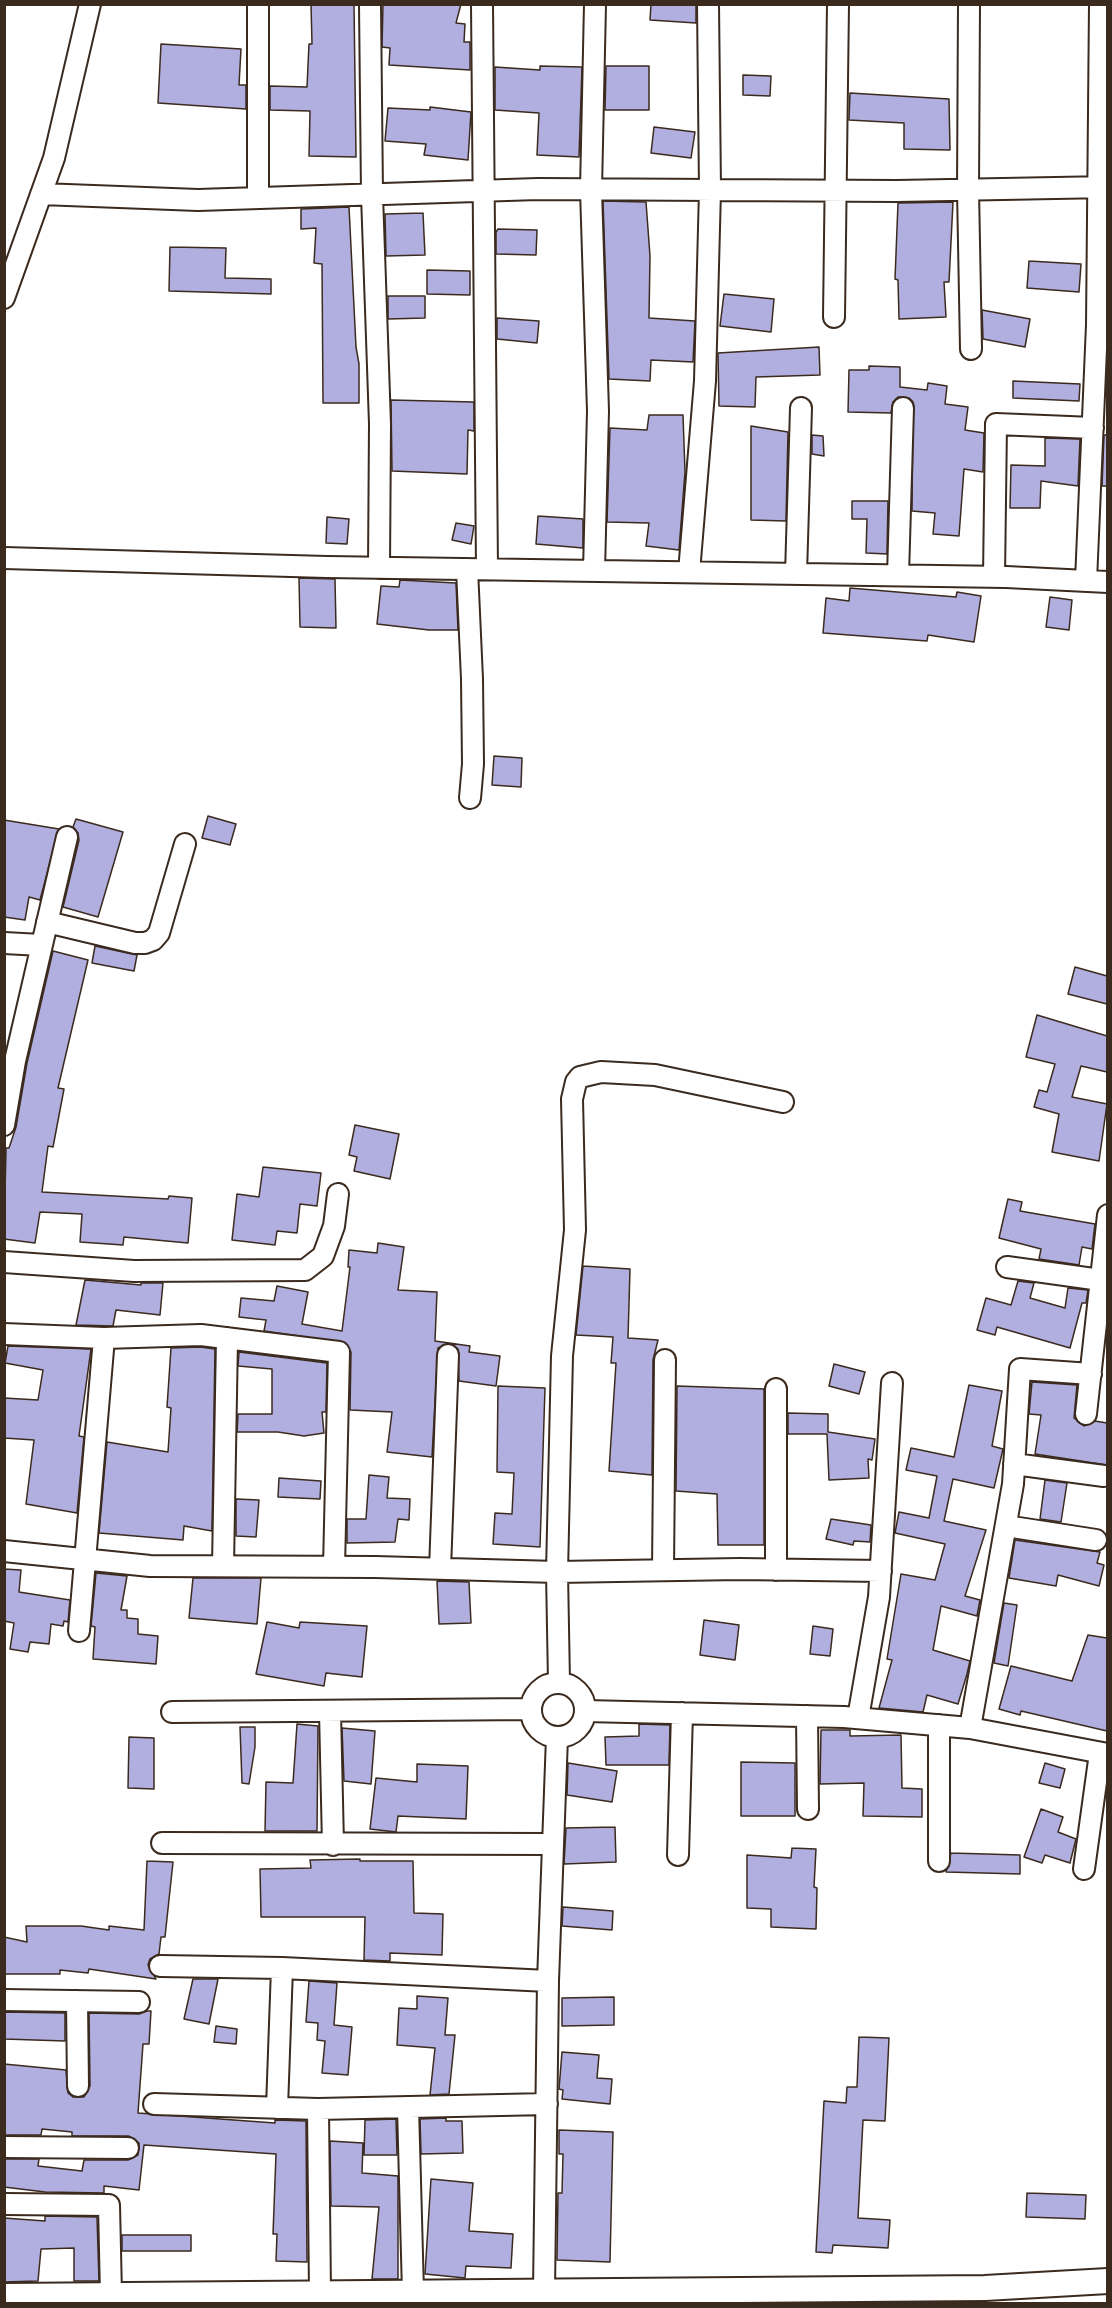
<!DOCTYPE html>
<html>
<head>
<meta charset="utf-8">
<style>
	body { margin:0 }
	#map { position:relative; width:1112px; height:2308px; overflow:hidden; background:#fff; font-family:"Balsamiq Sans",sans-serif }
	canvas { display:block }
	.frame { position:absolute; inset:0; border:6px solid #3b2a1e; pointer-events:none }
</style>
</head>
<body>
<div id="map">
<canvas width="1112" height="2308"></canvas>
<div class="frame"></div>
</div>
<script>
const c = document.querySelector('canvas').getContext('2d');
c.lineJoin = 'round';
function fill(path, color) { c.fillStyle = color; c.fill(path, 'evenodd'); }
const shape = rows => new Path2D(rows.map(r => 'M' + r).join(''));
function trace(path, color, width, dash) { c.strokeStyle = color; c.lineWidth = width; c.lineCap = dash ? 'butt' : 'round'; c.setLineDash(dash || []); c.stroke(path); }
const building = shape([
	[311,4,354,4,356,157,309,156,310,111,270,110,270,86,307,87,309,44,312,44,311,4],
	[383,4,461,4,456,23,465,24,464,42,470,42,470,70,389,65,390,48,382,47,383,4],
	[651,4,696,4,696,23,650,20,651,4],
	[161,44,241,49,239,85,246,85,246,109,158,103,161,44],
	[540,66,582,67,579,157,537,155,539,113,495,110,495,67,540,70,540,66],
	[606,66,649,66,649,110,605,110,606,66],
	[743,75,771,76,770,96,743,95,743,75],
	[850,93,949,99,950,150,904,149,904,123,849,120,850,93],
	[430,107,471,112,468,160,424,155,426,144,385,141,388,108,430,110,430,107],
	[654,127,695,132,691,158,651,153,654,127],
	[603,201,646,202,650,256,649,318,695,321,693,362,651,360,650,381,609,379,603,201],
	[953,202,949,282,944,282,946,317,899,319,898,280,895,279,898,203,953,202],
	[349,207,356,347,359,364,359,403,323,403,322,264,314,263,316,228,301,229,301,209,349,207],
	[423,213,425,255,386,256,385,214,423,213],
	[498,229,537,230,536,255,496,254,496,232,498,229],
	[170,247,226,248,225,278,271,279,271,294,169,291,170,247],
	[1029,261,1081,264,1079,292,1027,288,1029,261],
	[427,270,470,271,470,295,427,294,427,270],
	[724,294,774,299,771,332,720,326,724,294],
	[388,296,425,296,425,318,388,319,388,296],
	[982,310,1030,319,1025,347,983,339,982,310],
	[497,318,539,321,537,343,497,339,497,318],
	[819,347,820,375,756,377,755,407,719,406,718,353,819,347],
	[869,366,900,367,900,387,927,390,928,383,947,386,945,404,968,407,965,430,984,433,983,472,964,469,959,536,933,534,935,513,912,511,913,402,909,398,898,397,893,402,891,413,848,412,849,370,869,370,869,366],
	[1013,381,1080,384,1079,401,1013,398,1013,381],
	[391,400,474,402,474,431,468,430,467,474,392,471,391,400],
	[649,415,683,415,685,472,679,550,646,546,649,523,607,522,610,428,647,430,649,415],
	[751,426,788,432,786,521,751,520,751,426],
	[812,435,823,436,824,456,812,454,812,435],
	[1104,435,1107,435,1107,486,1102,486,1104,435],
	[1045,438,1080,439,1078,486,1041,481,1040,508,1010,508,1011,465,1045,466,1045,438],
	[852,501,888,501,887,554,866,553,867,519,852,519,852,501],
	[538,516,583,519,583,548,536,544,538,516],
	[327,517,349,519,347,544,326,543,327,517],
	[456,523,474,526,471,544,452,540,456,523],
	[299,578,335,579,336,628,300,627,299,578],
	[400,580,456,583,458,630,429,630,377,624,381,586,399,587,400,580],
	[850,588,956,597,957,592,981,596,974,642,928,635,927,641,823,633,826,598,849,601,850,588],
	[1050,597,1072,600,1069,630,1046,627,1050,597],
	[494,756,522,758,521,787,492,785,494,756],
	[208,816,236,824,230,845,202,838,208,816],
	[76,819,123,832,98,917,63,907,79,840,78,833,73,827,76,819],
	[4,820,59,829,40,900,29,897,25,920,4,917,4,820],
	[95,946,137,955,134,971,92,963,95,946],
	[53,951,88,960,58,1088,64,1089,53,1147,48,1146,42,1192,168,1199,169,1196,192,1198,188,1243,124,1237,123,1245,80,1242,82,1214,40,1212,35,1243,4,1239,6,1148,9,1148,16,1127,27,1063,53,951],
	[1075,967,1107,976,1107,1004,1068,994,1075,967],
	[1037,1015,1107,1036,1107,1072,1081,1066,1072,1097,1107,1104,1099,1161,1052,1152,1059,1114,1034,1107,1039,1090,1047,1092,1055,1064,1026,1057,1037,1015],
	[355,1125,399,1134,390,1179,354,1171,357,1157,349,1155,355,1125],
	[263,1167,321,1173,317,1206,300,1204,297,1233,277,1231,275,1245,232,1240,237,1194,259,1197,263,1167],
	[1008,1199,1022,1202,1020,1211,1095,1224,1092,1249,1082,1247,1079,1265,1039,1259,1041,1249,999,1238,1008,1199],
	[378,1243,404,1247,398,1290,437,1292,435,1341,470,1346,469,1352,500,1356,496,1386,459,1381,458,1349,449,1343,438,1348,432,1457,387,1452,392,1412,350,1410,351,1352,346,1343,264,1331,266,1320,239,1317,241,1298,274,1301,277,1286,308,1292,302,1324,342,1331,350,1267,348,1267,349,1250,377,1253,378,1243],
	[583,1266,630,1269,628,1338,658,1340,653,1360,652,1475,609,1471,616,1363,611,1363,613,1337,576,1335,583,1266],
	[85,1280,141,1285,141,1283,163,1283,160,1315,116,1310,113,1326,76,1325,85,1280],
	[1018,1281,1034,1283,1030,1298,1065,1308,1068,1288,1088,1290,1086,1303,1082,1303,1070,1348,997,1327,995,1335,977,1330,986,1298,1011,1305,1018,1281],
	[8,1346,91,1349,79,1436,84,1437,77,1513,26,1504,34,1440,4,1438,4,1398,38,1400,43,1370,5,1363,8,1346],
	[200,1347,215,1349,212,1531,184,1526,183,1540,99,1533,107,1442,168,1452,171,1408,167,1407,171,1348,200,1347],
	[239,1352,327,1363,326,1412,322,1412,324,1433,304,1436,278,1432,237,1432,238,1414,272,1414,272,1369,238,1366,239,1352],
	[834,1364,865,1372,859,1394,829,1386,834,1364],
	[1032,1382,1077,1385,1074,1418,1084,1426,1095,1421,1107,1423,1107,1465,1035,1454,1041,1415,1029,1414,1032,1382],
	[969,1385,1002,1391,992,1446,1003,1449,994,1488,953,1479,944,1521,986,1530,965,1596,980,1600,977,1616,941,1606,933,1650,970,1661,967,1674,958,1704,927,1695,923,1712,879,1708,892,1660,887,1659,901,1574,935,1580,945,1544,895,1533,899,1512,929,1518,937,1476,906,1470,911,1448,954,1457,969,1385],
	[498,1386,545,1388,540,1547,493,1544,495,1513,512,1514,514,1473,497,1472,498,1386],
	[677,1386,764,1389,764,1545,718,1545,717,1494,676,1491,677,1386],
	[788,1413,828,1414,828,1432,875,1439,872,1460,868,1459,869,1478,829,1480,827,1434,788,1434,788,1413],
	[369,1475,389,1477,387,1498,410,1499,409,1520,398,1519,395,1542,347,1543,347,1519,366,1519,369,1475],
	[279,1478,321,1481,320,1499,278,1497,279,1478],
	[1045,1480,1067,1483,1061,1522,1040,1519,1045,1480],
	[236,1499,259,1500,256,1537,236,1536,236,1499],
	[831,1519,871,1525,870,1542,854,1541,853,1545,826,1539,831,1519],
	[1015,1540,1100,1552,1097,1563,1104,1565,1099,1586,1058,1575,1056,1586,1009,1578,1015,1540],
	[4,1569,21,1570,19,1592,70,1600,68,1622,64,1621,63,1626,51,1624,49,1644,30,1642,28,1652,10,1649,14,1623,4,1621,4,1569],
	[96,1573,127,1576,121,1610,127,1610,127,1618,138,1619,138,1634,158,1636,156,1664,93,1659,95,1627,91,1626,96,1573],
	[193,1578,261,1578,257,1624,189,1618,193,1578],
	[437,1581,469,1582,471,1623,439,1624,437,1581],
	[1004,1603,1017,1605,1008,1666,994,1663,1004,1603],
	[704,1620,739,1625,735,1660,700,1655,704,1620],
	[267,1622,299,1628,300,1622,367,1626,362,1677,326,1673,324,1686,256,1674,267,1622],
	[813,1626,833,1629,830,1656,810,1654,813,1626],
	[1088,1635,1107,1638,1107,1731,1021,1711,1020,1715,999,1709,1011,1666,1072,1681,1088,1635],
	[297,1724,318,1726,317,1831,265,1831,266,1782,293,1783,297,1724],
	[639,1724,670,1725,669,1765,606,1765,605,1737,639,1736,639,1724],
	[240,1727,255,1727,255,1747,249,1784,242,1783,240,1727],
	[342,1728,375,1731,371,1784,344,1781,342,1728],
	[821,1730,850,1730,850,1736,901,1735,902,1788,922,1789,922,1817,863,1816,864,1783,820,1784,821,1730],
	[129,1737,154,1738,154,1789,128,1788,129,1737],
	[741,1762,795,1763,795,1816,741,1816,741,1762],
	[568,1763,617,1771,612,1802,567,1795,568,1763],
	[1045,1763,1065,1769,1060,1788,1039,1783,1045,1763],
	[417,1764,468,1766,466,1819,398,1816,396,1832,370,1829,376,1778,417,1782,417,1764],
	[1041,1809,1063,1817,1058,1832,1076,1839,1070,1863,1045,1855,1042,1863,1024,1857,1041,1809],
	[615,1827,616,1862,564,1864,566,1828,615,1827],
	[792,1848,816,1849,814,1887,817,1888,816,1929,771,1927,771,1909,747,1908,747,1855,791,1858,792,1848],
	[951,1853,1020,1855,1020,1874,946,1872,951,1853],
	[360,1859,360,1861,413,1861,414,1913,443,1914,442,1955,390,1953,390,1961,364,1960,365,1917,261,1917,260,1869,311,1868,310,1860,360,1859],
	[147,1861,173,1862,165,1937,161,1937,159,1954,150,1959,148,1965,156,1979,89,1969,88,1973,60,1970,60,1974,4,1974,4,1937,27,1942,26,1926,81,1926,109,1930,109,1926,144,1930,147,1861],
	[563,1907,613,1911,612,1930,562,1926,563,1907],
	[193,1979,218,1979,209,2024,184,2019,193,1979],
	[309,1981,337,1983,334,2025,352,2027,348,2075,322,2073,325,2041,317,2040,318,2023,306,2022,309,1981],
	[417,1996,448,1998,445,2035,455,2035,449,2094,430,2095,435,2048,397,2045,399,2008,417,2009,417,1996],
	[614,1997,614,2025,562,2026,562,1998,614,1997],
	[147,2011,151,2011,149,2044,143,2044,138,2113,275,2123,275,2120,306,2121,307,2262,276,2261,277,2234,273,2234,276,2154,144,2145,139,2190,104,2186,104,2193,45,2192,4,2187,4,2159,39,2159,38,2166,82,2171,84,2160,128,2160,138,2155,139,2143,129,2136,72,2136,72,2132,42,2129,41,2135,4,2135,4,2064,66,2070,68,2093,73,2097,84,2097,90,2086,89,2013,139,2014,147,2011],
	[4,2012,65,2013,65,2041,4,2039,4,2012],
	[216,2026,237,2029,236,2044,214,2042,216,2026],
	[859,2037,889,2038,885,2121,863,2120,858,2218,890,2220,888,2248,833,2245,832,2253,816,2252,824,2101,846,2103,847,2087,857,2087,859,2037],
	[562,2052,599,2055,597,2078,612,2079,610,2104,562,2099,563,2090,559,2089,562,2052],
	[446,2118,446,2121,462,2121,463,2153,421,2154,420,2119,446,2118],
	[396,2119,397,2155,364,2155,365,2120,396,2119],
	[559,2130,613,2132,610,2262,557,2260,558,2193,562,2193,563,2154,559,2154,559,2130],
	[330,2141,363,2143,362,2173,398,2176,398,2279,372,2279,379,2207,331,2206,330,2141],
	[431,2179,473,2183,469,2231,513,2234,511,2268,466,2266,465,2278,425,2274,431,2179],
	[1027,2193,1086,2195,1085,2219,1026,2217,1027,2193],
	[45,2216,97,2217,99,2281,74,2281,74,2248,41,2249,38,2281,4,2282,4,2218,45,2221,45,2216],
	[122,2235,191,2235,191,2251,122,2251,122,2235]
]);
const minor = shape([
	[370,4,372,195,380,424,379,568],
	[482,4,487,569],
	[969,4,968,190,971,349],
	[41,194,198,200,538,189,897,191,1108,187],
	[258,198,258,4],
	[4,298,54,158,90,4],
	[834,317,838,4],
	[4,558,327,567,1006,577,1108,582],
	[467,569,472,679,473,764,470,798],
	[594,571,598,411,591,190,595,4],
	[689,572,705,381,710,190,708,4],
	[796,574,801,408],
	[898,575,903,408],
	[994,577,996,424,1093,428],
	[1086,581,1097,325,1100,4],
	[47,922,135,943,145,943,153,940,159,933,185,844],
	[4,943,41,945],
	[4,1125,15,1061,67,837],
	[4,1262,134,1271,305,1270,323,1256,334,1226,338,1194],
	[1007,1267,1108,1281],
	[4,1334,104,1338,79,1631],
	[104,1338,201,1335,339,1352,334,1567],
	[1086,1414,1108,1215],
	[1014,1464,1104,1476],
	[1006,1526,1096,1540],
	[4,1551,150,1566,375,1567,557,1572,562,1356,575,1230,572,1099,576,1082,580,1077,601,1072,655,1075,783,1102],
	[223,1566,227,1338],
	[440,1569,448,1355],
	[663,1570,665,1360],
	[776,1570,776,1389],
	[559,1683,557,1572,740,1569,881,1571],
	'531 1710a27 27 0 1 1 54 0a27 27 0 1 1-54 0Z',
	[330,1711,333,1845],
	[585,1711,844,1717,970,1728,1013,1484,1020,1369,1091,1374],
	[172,1712,531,1709],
	[807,1716,808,1809],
	[858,1718,879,1597,892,1383],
	[939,1725,939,1861],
	[970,1728,1108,1754],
	[162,1843,552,1844],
	[678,1855,682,1713],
	[1084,1869,1100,1753],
	[160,1966,282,1968,548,1981],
	[4,2000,139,2002],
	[77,2001,78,2086],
	[154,2104,318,2109],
	[408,2107,413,2292],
	[277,2108,282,1968],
	[4,2147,128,2148],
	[4,2204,109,2205,111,2295],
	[544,2291,548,1981,557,1737],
	[320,2293,318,2109,547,2104]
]);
const tertiary = shape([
	[4,2296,985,2288,1108,2281]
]);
fill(building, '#b1afe0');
trace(building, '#3b2a1e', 1.5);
trace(minor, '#3b2a1e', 24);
trace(tertiary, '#3b2a1e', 28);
trace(minor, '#fff', 20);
trace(tertiary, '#fff', 24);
</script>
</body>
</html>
